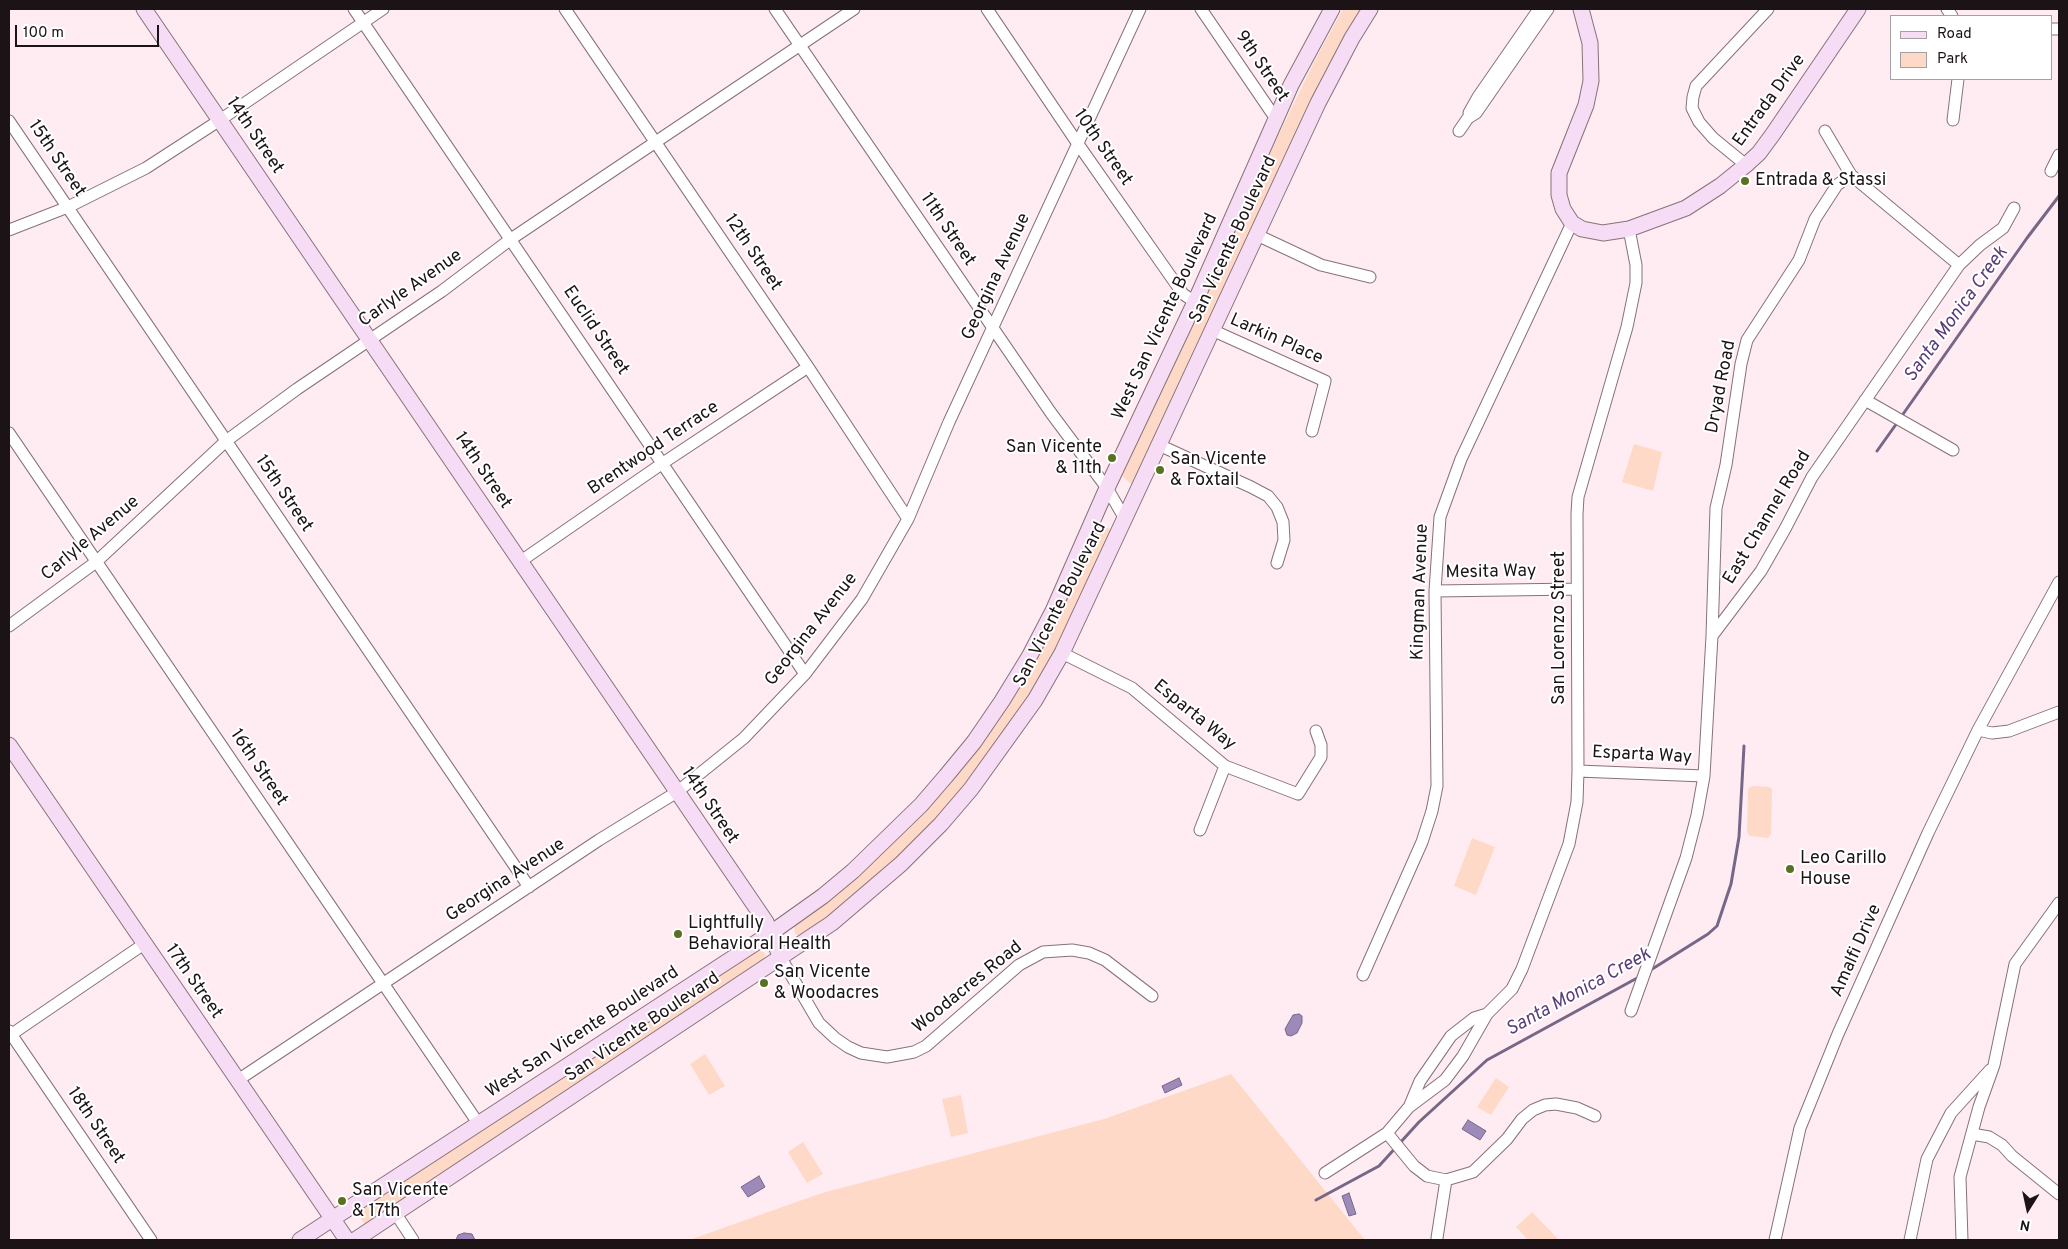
<!DOCTYPE html>
<html>
<head>
<meta charset="utf-8">
<style>
	body { margin:0 }
	#map { position:relative; width:2068px; height:1249px; overflow:hidden; background:#ffecf2; font-family:Overpass,sans-serif }
	canvas { display:block }
	.frame { position:absolute; inset:0; border:10px solid #1b1316; pointer-events:none }
	.legend { position:absolute; left:1890px; top:15px; width:162px; height:65px; box-sizing:border-box; background:#fff; border:1px solid #a4a1a2; margin:0; padding:6px 9px; list-style:none; font-size:15px; color:#1b1316 }
	.legend li { display:flex; align-items:center; gap:10px; height:25px }
	.legend b { width:25px; border:1px solid #a4a1a2 }
	.north { position:absolute; left:2003px; top:1184px; width:50px; height:50px; -webkit-text-stroke:4px #fff; paint-order:stroke; rotate:190deg; font-size:14px; font-weight:700; line-height:20px; text-align:center; color:#1b1316 }
	.north::after { content:''; display:block; margin:auto; width:18px; height:22px; background:#1b1316; clip-path:polygon(50% 0,100% 100%,50% 72%,0 100%) }
	.scale { position:absolute; left:15px; top:25px; width:144px; height:22px; box-sizing:border-box; border:2px solid #1b1316; border-top:0; padding-left:6px; font-size:15px; line-height:18px; white-space:nowrap; color:#1b1316; -webkit-text-stroke:4px #fff; paint-order:stroke }
</style>
</head>
<body>
<div id="map">
<canvas width="2068" height="1249"></canvas>
<div class="frame"></div>
<ul class="legend">
<li><b style="height:6px;background:#f6dcf4"></b>Road</li>
<li><b style="height:14px;background:#fed9c7"></b>Park</li>
</ul>
<div class="north">N</div>
<div class="scale">100 m</div>
</div>
<script>
const c = document.querySelector('canvas').getContext('2d');
c.lineJoin = 'round';
function fill(path, color) { c.fillStyle = color; c.fill(path, 'evenodd'); }
const shape = rows => new Path2D(rows.map(r => 'M' + r).join(''));
function trace(path, color, width, dash) { c.strokeStyle = color; c.lineWidth = width; c.lineCap = dash ? 'butt' : 'round'; c.setLineDash(dash || []); c.stroke(path); }
function write(font, color, halo, rows, align = 'center') {
  c.font = font + ' Overpass,sans-serif'; c.lineWidth = 4; c.setLineDash([]); c.textBaseline = 'middle'; c.strokeStyle = halo; c.fillStyle = color; for (const [text, x, y, turn = 0] of rows) {
    c.save(); c.translate(x, y); c.rotate((+turn || 0) * Math.PI / 180); c.textAlign = isNaN(turn) ? turn : align; if (halo) c.strokeText(text, 0, 0); c.fillText(text, 0, 0); c.restore();
  }
}
const green = shape([
	[1343,9,1361,9,1323,77,1133,486,1122,476,1280,132,1314,62],
	[1634,444,1662,452,1653,491,1622,482],
	[1102,525,1110,529,1112,532,1074,619,1026,704,980,769,914,844,851,901,802,936,795,934,794,925,955,774,1097,529],
	[1752,786,1769,787,1772,789,1771,834,1768,838,1750,836,1747,832,1748,789],
	[1472,838,1495,847,1476,895,1454,886],
	[758,950,765,953,766,961,365,1225,357,1212],
	[705,1054,725,1086,709,1095,690,1064],
	[1231,1074,1365,1240,689,1240,822,1193,1104,1119],
	[1496,1078,1509,1087,1491,1115,1477,1107],
	[961,1095,968,1133,951,1137,942,1099],
	[803,1142,823,1174,807,1183,788,1152],
	[1532,1212,1559,1240,1528,1240,1516,1227]
]);
const water = shape([
	[1299,1014,1302,1016,1302,1023,1297,1033,1291,1036,1287,1035,1285,1029,1293,1015,1299,1014],
	[1179,1078,1182,1085,1165,1093,1162,1086,1179,1078],
	[1468,1120,1486,1131,1480,1140,1462,1129,1468,1120],
	[759,1176,765,1187,748,1197,741,1187,759,1176],
	[1349,1193,1356,1214,1349,1216,1342,1196,1349,1193],
	[464,1233,472,1234,475,1240,456,1240,458,1235,464,1233]
]);
const stream = shape([
	[1901,417,2027,238,2059,196],
	[1877,451,1897,423],
	[1649,971,1708,934,1717,926,1731,884,1739,837,1744,746],
	[1316,1200,1379,1166,1419,1122,1487,1060,1639,977]
]);
const street = shape([
	[354,9,805,674],
	[565,9,808,367,908,519],
	[775,9,1051,413,1107,488,1125,519],
	[987,9,1078,144,1183,294,1195,302],
	[1201,9,1276,119],
	[1947,9,1952,16],
	[2052,29,2059,29],
	[1469,113,1478,97,1539,9],
	[1953,120,1958,79],
	[9,121,529,887],
	[1459,131,1468,118,1476,113,1548,9],
	[1825,131,1851,175,1959,265],
	[1746,165,1713,138,1699,122,1692,108,1693,97,1696,86,1768,9],
	[2051,171,2059,155],
	[9,230,68,207,146,168,220,120,383,9],
	[1257,235,1321,265,1370,277],
	[1212,330,1325,381,1312,431],
	[1865,400,1953,450],
	[9,433,478,1123],
	[1159,445,1251,487,1268,496,1277,507,1283,522,1284,540,1277,563],
	[521,561,663,463,808,367],
	[1435,591,1577,589],
	[9,626,96,562,226,441,297,389,442,291,511,239,854,9],
	[1712,636,1716,508,1726,465,1741,364,1747,340,1799,260,1815,219,1837,185,1851,175],
	[1062,653,1132,688,1225,766,1298,794,1321,757,1321,745,1316,731],
	[1978,730,1992,733,2009,731,2059,712],
	[1578,771,1704,776],
	[1200,830,1225,766],
	[781,958,819,1023,835,1038,848,1047,861,1053,887,1057,914,1052,926,1046,1019,965,1043,952,1072,950,1089,953,1105,960,1152,996],
	[1363,975,1422,842,1432,811,1437,786,1435,591,1440,517,1461,459,1572,223],
	[1631,1011,1686,858,1697,815,1704,776,1712,636,1761,571,1785,529,1812,477,1959,265,1980,245,2003,228,2014,208],
	[9,1031,151,1240],
	[9,1036,144,944],
	[238,1080,599,840,677,792,744,738,805,674,862,599,908,519,949,422,1140,9],
	[1410,1105,1420,1081,1451,1036,1474,1018,1487,1014],
	[1387,1133,1414,1166,1427,1176,1446,1180,1473,1172,1507,1139,1522,1119,1533,1110,1545,1105,1556,1104,1577,1108,1595,1116],
	[1972,1134,1989,1137,2002,1145,2012,1156,2059,1194],
	[1325,1173,1387,1133,1409,1107,1445,1080,1463,1056,1487,1014,1512,989,1522,969,1569,844,1577,802,1578,771,1577,514,1578,497,1627,327,1636,283,1636,265,1629,229],
	[396,1214,413,1240],
	[1437,1238,1446,1180],
	[1775,1240,1800,1128,1838,1034,1928,833,1978,730,2059,582],
	[1910,1240,1927,1159,1951,1113,1990,1070],
	[1962,1240,1960,1177,1979,1107,1994,1065,2015,964,2059,903]
]);
const secondary = shape([
	[144,9,766,922,781,958],
	[1581,9,1590,43,1591,81,1586,105,1559,173,1559,195,1563,209,1572,223,1582,229,1603,233,1629,229,1686,208,1720,186,1746,165,1759,153,1773,134,1858,9],
	[9,745,347,1240],
	[300,1240,771,933,823,896,853,871,921,805,946,776,974,742,1002,701,1029,657,1053,611,1107,488,1195,302,1291,85,1332,9],
	[355,1240,832,923,901,864,941,824,971,789,1035,700,1062,653,1318,103,1352,38,1370,9]
]);
const markers = [
	[1745,181,5,"#597123"],
	[1112,458,5,"#597123"],
	[1160,470,5,"#597123"],
	[1790,869,5,"#597123"],
	[678,934,5,"#597123"],
	[764,983,5,"#597123"],
	[342,1201,5,"#597123"]
];
const streetNames = [
	["9th Street",1261,67,56],
	["Entrada Drive",1770,101,-54],
	["14th Street",254,136,56],
	["10th Street",1102,148,55],
	["15th Street",56,159,56],
	["11th Street",947,230,56],
	["San Vicente Boulevard",1234,240,-65],
	["12th Street",752,253,56],
	["Georgina Avenue",997,277,-65],
	["Carlyle Avenue",411,289,-35],
	["West San Vicente Boulevard",1166,317,-65],
	["Euclid Street",595,331,56],
	["Larkin Place",1276,340,24],
	["Dryad Road",1722,387,-79],
	["Brentwood Terrace",654,449,-34],
	["14th Street",482,471,56],
	["15th Street",283,494,56],
	["East Channel Road",1768,518,-59],
	["Carlyle Avenue",91,539,-40],
	["Mesita Way",1491,573,-1],
	["Kingman Avenue",1421,592,-88],
	["San Vicente Boulevard",1061,605,-63],
	["San Lorenzo Street",1560,628,-90],
	["Georgina Avenue",812,630,-52],
	["Esparta Way",1194,716,39],
	["Esparta Way",1642,756,3],
	["16th Street",258,768,56],
	["14th Street",709,806,56],
	["Georgina Avenue",506,881,-33],
	["Amalfi Drive",1857,951,-66],
	["17th Street",193,982,55],
	["Woodacres Road",968,988,-39],
	["San Vicente Boulevard",643,1028,-34],
	["West San Vicente Boulevard",583,1033,-33],
	["18th Street",95,1126,56]
];
const poiNames = [
	["Entrada & Stassi",1755,181],
	["San Vicente",1102,448,"right"],
	["& 11th",1102,469,"right"],
	["San Vicente",1170,460],
	["& Foxtail",1170,481],
	["Leo Carillo",1800,859],
	["House",1800,880],
	["Lightfully",688,924],
	["Behavioral Health",688,945],
	["San Vicente",774,973],
	["& Woodacres",774,994],
	["San Vicente",352,1191],
	["& 17th",352,1212]
];
const waterNames = [
	["Santa Monica Creek",1957,315,-54],
	["Santa Monica Creek",1579,993,-29]
];
fill(green, '#fed9c7');
fill(water, '#9d8ab8');
trace(water, '#766687', 1);
trace(stream, '#766687', 3);
trace(street, '#867279', 13);
trace(secondary, '#867279', 17);
trace(street, '#fff', 11);
trace(secondary, '#f6dcf4', 15);
for (const [x, y, r, color] of markers) { const dot = new Path2D(); dot.arc(x, y, r, 0, 2 * Math.PI); c.fillStyle = color; c.fill(dot); trace(dot, '#fff', 2); }
write('18px', '#1b1316', '#fff', streetNames);
write('18px', '#1b1316', '#fff', poiNames, 'left');
write('italic 19px', '#593d79', '#fff', waterNames);
</script>
</body>
</html>
